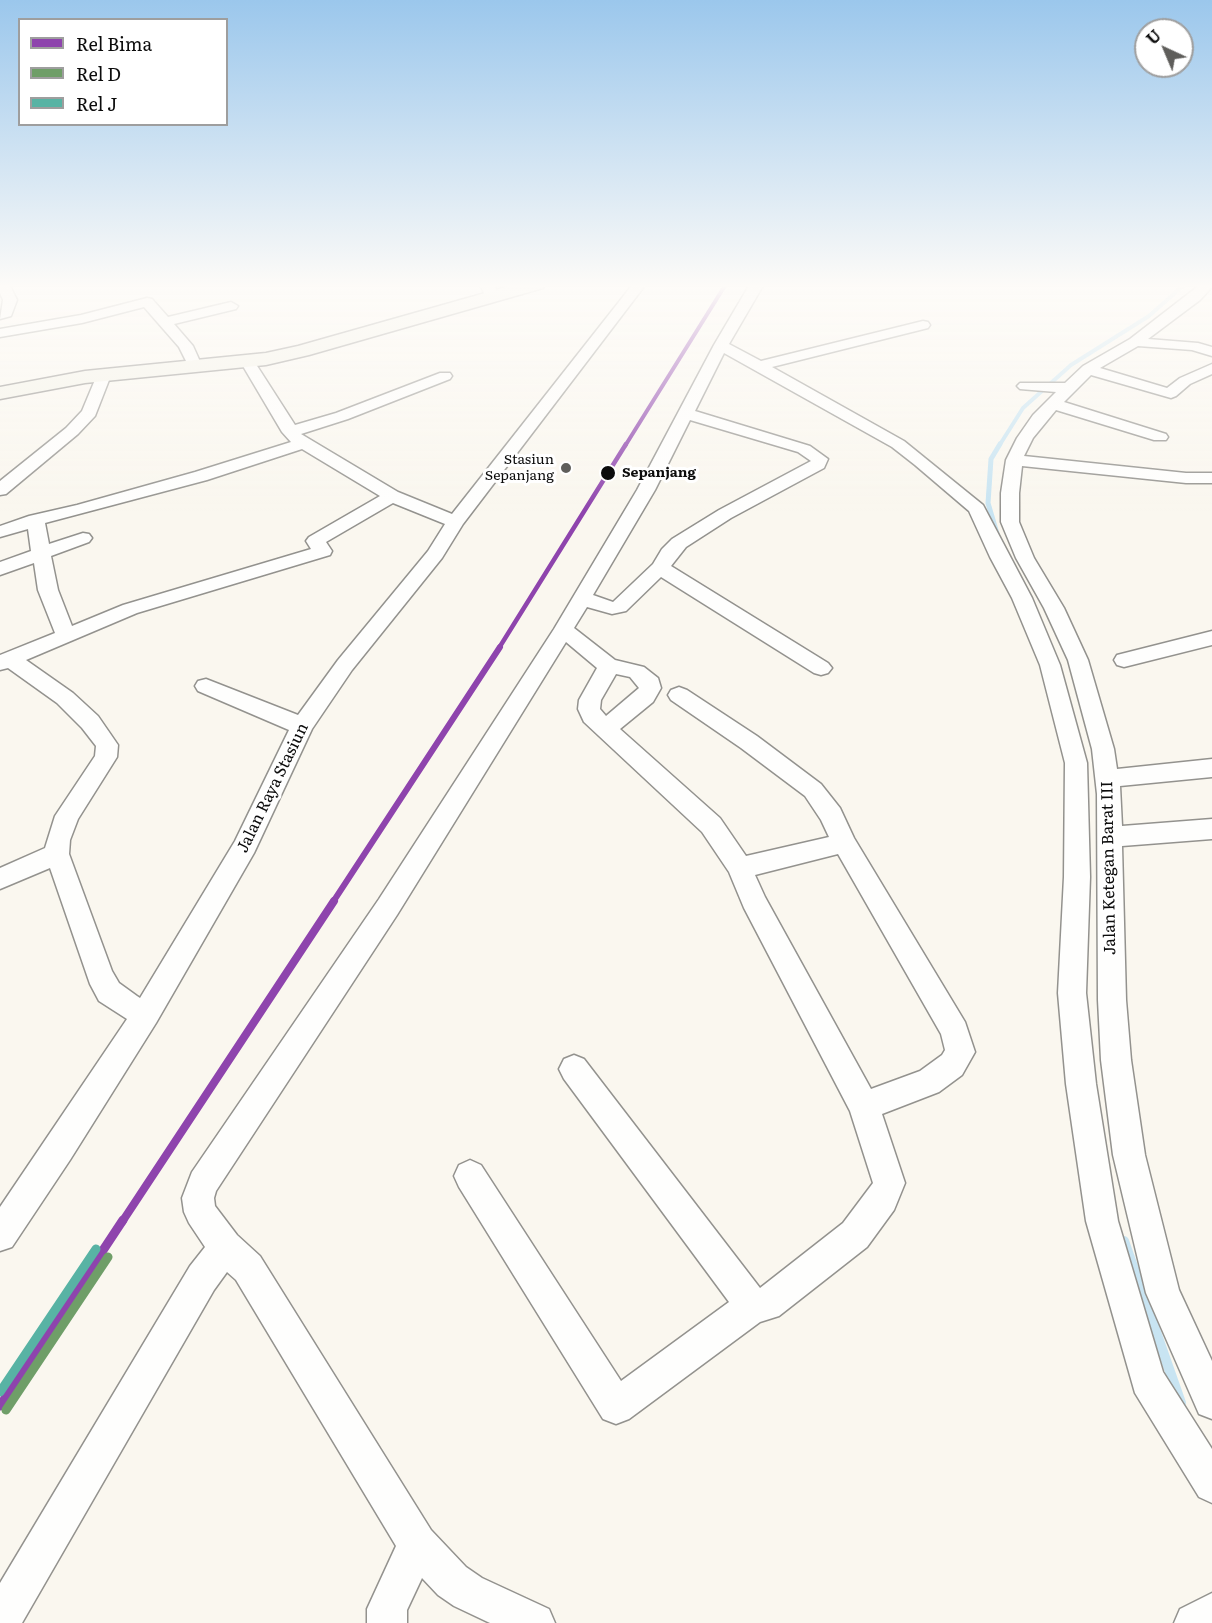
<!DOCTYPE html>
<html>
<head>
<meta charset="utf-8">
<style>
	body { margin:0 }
	#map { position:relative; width:1212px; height:1623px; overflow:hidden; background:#faf7ef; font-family:Literata,serif }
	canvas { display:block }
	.legend { position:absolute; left:18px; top:18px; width:210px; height:108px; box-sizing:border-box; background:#fff; border:2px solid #9e9e9e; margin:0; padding:8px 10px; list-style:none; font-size:18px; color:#0c0c0c }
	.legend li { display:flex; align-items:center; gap:12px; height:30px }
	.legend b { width:30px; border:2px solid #9e9e9e }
	.north { position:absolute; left:1134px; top:18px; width:60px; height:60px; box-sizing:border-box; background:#fff; border:2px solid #9e9e9e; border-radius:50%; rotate:316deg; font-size:16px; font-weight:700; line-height:24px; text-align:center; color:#0c0c0c }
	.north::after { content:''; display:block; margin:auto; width:21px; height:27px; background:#5f5e5b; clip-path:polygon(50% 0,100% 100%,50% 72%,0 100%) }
</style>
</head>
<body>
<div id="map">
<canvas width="1212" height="1623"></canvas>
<ul class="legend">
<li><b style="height:8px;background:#8e44ad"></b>Rel Bima</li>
<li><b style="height:8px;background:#6f9e68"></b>Rel D</li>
<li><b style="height:8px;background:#58b3a4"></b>Rel J</li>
</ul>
<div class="north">U</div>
</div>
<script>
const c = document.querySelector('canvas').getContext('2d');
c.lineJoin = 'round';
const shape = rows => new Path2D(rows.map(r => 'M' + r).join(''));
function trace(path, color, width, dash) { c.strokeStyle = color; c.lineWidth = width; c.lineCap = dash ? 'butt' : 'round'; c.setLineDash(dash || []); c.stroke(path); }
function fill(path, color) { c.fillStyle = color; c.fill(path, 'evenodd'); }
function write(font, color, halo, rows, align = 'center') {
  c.font = font + ' Literata,serif'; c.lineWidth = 6; c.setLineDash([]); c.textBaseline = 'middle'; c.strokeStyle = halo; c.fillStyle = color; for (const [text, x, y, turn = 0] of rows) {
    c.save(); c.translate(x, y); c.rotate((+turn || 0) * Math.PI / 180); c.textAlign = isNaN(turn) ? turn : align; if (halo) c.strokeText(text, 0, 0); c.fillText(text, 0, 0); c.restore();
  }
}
const streamFar2 = shape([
	[999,446,1023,408,1071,365,1149,316,1185,284]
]);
const streamFar1 = shape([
	[998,537,988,503,991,459,1000,444]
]);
const stream = shape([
	[1124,1241,1181,1403]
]);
const street = shape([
	[0,284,9,284,17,300,11,316,0,319,3,300,0,293,0,284],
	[480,284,494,284,499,297,497,300,487,300,480,284],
	[633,284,646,284,463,524,442,558,352,670,312,729,254,853,156,1023,70,1160,12,1247,0,1251,0,1207,127,1019,99,1001,90,984,50,868,0,889,0,868,45,848,55,816,95,756,96,746,82,728,57,703,8,668,0,670,0,655,55,633,38,590,34,563,0,575,0,562,31,551,28,529,0,537,0,526,29,516,77,505,195,472,291,442,282,432,240,361,247,357,252,358,295,425,336,413,440,373,450,373,452,376,450,379,348,419,301,434,398,492,452,514,633,284],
	[302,449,380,496,309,537,306,541,311,549,123,605,72,626,58,590,51,556,89,542,92,538,89,534,83,533,49,544,45,523,207,480,302,449],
	[393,503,445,524,428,551,338,660,298,715,206,679,198,681,195,686,198,691,289,730,235,841,140,998,137,996,119,983,112,971,69,854,70,840,78,819,117,757,118,745,98,716,73,693,26,660,137,613,330,555,332,551,326,542,393,503],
	[750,284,764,284,729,344,761,361,923,321,928,322,930,325,928,328,772,367,904,441,983,505,1032,598,1060,665,1087,763,1090,877,1086,993,1096,1084,1118,1221,1163,1372,1212,1449,1212,1503,1199,1497,1135,1393,1086,1221,1066,1084,1058,993,1064,877,1065,763,1040,665,1012,598,990,557,969,511,915,465,892,447,724,353,695,411,810,446,828,459,824,468,731,518,686,547,671,566,828,663,832,668,828,673,821,675,814,673,661,577,626,611,612,614,587,607,574,628,615,660,644,667,658,678,661,688,653,702,620,729,720,818,746,856,829,837,821,820,805,796,741,748,671,700,668,695,671,690,679,687,687,690,757,736,821,784,840,808,854,838,965,1022,975,1052,962,1075,939,1092,882,1114,905,1183,894,1210,867,1247,779,1316,760,1322,629,1419,616,1424,603,1419,459,1187,454,1176,459,1165,470,1160,481,1165,621,1381,729,1302,564,1079,559,1069,564,1059,574,1055,584,1059,760,1288,843,1223,873,1183,850,1111,744,908,729,872,702,832,584,722,578,709,579,700,597,668,566,642,397,915,216,1191,214,1198,215,1206,237,1235,260,1256,431,1530,466,1567,482,1578,549,1609,555,1623,490,1623,454,1606,438,1595,422,1578,407,1610,407,1623,367,1623,367,1609,396,1546,236,1280,227,1272,214,1290,22,1623,0,1623,0,1583,190,1266,205,1247,189,1223,184,1212,182,1198,192,1172,379,899,554,629,637,490,714,345,750,284],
	[690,420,798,452,811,461,719,510,672,539,662,549,653,564,613,602,593,595,655,490,690,420],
	[616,674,630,677,639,688,606,716,600,709,601,700,616,674],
	[838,854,941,1034,945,1050,942,1055,920,1071,871,1089,765,897,755,875,838,854],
	[1201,284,1212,284,1212,287,1200,300,1148,339,1198,343,1212,347,1212,356,1192,350,1138,346,1100,368,1167,388,1180,378,1212,364,1212,374,1190,384,1176,396,1171,398,1091,375,1064,402,1166,434,1168,437,1166,440,1154,440,1056,410,1033,438,1024,456,1186,473,1212,473,1212,483,1186,483,1022,466,1019,493,1019,522,1034,558,1064,608,1088,660,1114,749,1117,769,1212,759,1212,777,1120,786,1122,826,1212,819,1212,839,1122,846,1126,1000,1131,1060,1145,1155,1179,1290,1212,1361,1212,1419,1199,1414,1146,1293,1113,1155,1101,1060,1098,1000,1097,794,1092,749,1068,660,1044,608,1016,558,1001,522,1001,493,1006,460,1017,438,1033,415,1056,392,1020,389,1017,386,1020,383,1065,383,1083,366,1130,339,1201,284],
	[147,298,152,299,168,317,231,302,238,306,236,309,174,324,193,346,202,366,195,370,190,369,179,347,144,307,82,323,0,337,0,329,81,315,147,298],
	[104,371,111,375,95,416,78,434,6,494,0,495,0,481,66,428,82,411,97,375,104,371],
	[1212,631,1212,645,1124,667,1117,665,1114,660,1117,655,1212,631],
	[1212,1593,1212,1623,1174,1623,1180,1609,1212,1593]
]);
const secondary = shape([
	[517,284,546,284,543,288,309,355,266,365,85,383,0,399,0,387,85,371,266,353,298,346,517,284]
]);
const rail1Far4 = shape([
	[625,446,726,284]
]);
const rail1Far3 = shape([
	[499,648,626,444]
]);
const rail1Far2 = shape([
	[333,902,500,647]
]);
const rail1Far1 = shape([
	[122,1222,334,901]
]);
const rail1 = shape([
	[0,1406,123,1220]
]);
const rail2 = shape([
	[6,1410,108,1257]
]);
const rail3 = shape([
	[0,1392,96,1249]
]);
const markers = [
	[566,468,6,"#5f5e5b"],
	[608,473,8,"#0c0c0c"]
];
const farPoinames = [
	["Stasiun",554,460],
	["Sepanjang",554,476]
];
const farStopnames = [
	["Sepanjang",622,473]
];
const streetNames = [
	["Jalan Raya Stasiun",273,788,-64],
	["Jalan Ketegan Barat III",1109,868,-91]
];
trace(streamFar2, '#c8e4f2', 4);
trace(streamFar1, '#c8e4f2', 5);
trace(stream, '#c8e4f2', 10);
trace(street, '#93928e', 3);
trace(secondary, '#8a8885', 3);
fill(street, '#fefefd');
fill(secondary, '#f4f3e8');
trace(rail1Far4, '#8e44ad', 4);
trace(rail1Far3, '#8e44ad', 4.5);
trace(rail1Far2, '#8e44ad', 6);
trace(rail1Far1, '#8e44ad', 8);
trace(rail1, '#8e44ad', 9);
trace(rail2, '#6f9e68', 9);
trace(rail3, '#58b3a4', 9);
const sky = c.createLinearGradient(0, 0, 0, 511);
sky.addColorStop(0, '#9bc7ec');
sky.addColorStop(0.56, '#fdfbf8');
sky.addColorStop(1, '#fdfbf800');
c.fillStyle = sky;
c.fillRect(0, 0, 1212, 511);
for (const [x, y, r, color] of markers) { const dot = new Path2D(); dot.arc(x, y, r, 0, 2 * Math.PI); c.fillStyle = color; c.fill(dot); trace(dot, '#fff', 2); }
write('14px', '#0c0c0c', '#fff', farPoinames, 'right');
write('bold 14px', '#0c0c0c', '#fff', farStopnames, 'left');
write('16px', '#0c0c0c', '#fff', streetNames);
</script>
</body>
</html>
